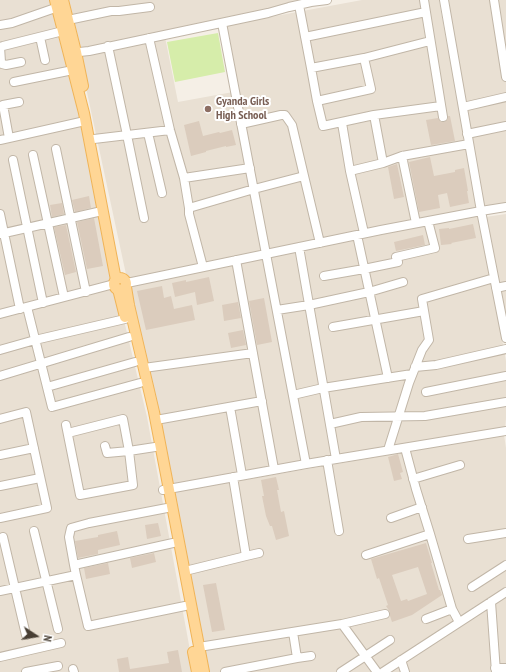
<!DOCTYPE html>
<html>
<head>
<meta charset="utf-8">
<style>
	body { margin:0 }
	#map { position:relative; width:506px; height:672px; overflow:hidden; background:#f5efe6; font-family:"PT Sans Narrow",sans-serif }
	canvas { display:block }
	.north { position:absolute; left:16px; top:616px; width:40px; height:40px; -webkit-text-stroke:3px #fff; paint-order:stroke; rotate:102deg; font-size:11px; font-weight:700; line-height:16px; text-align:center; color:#483f34 }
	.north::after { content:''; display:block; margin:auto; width:14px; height:18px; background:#483f34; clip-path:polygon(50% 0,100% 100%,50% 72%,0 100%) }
</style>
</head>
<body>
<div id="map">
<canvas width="506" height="672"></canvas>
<div class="north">N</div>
</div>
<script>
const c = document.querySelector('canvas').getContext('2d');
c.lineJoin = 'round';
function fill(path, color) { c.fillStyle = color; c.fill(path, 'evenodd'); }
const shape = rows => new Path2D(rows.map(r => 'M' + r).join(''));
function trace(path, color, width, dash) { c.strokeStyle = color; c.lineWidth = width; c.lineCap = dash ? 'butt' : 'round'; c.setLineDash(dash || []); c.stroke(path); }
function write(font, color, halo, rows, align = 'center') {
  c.font = font + ' "PT Sans Narrow",sans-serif'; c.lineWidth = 4; c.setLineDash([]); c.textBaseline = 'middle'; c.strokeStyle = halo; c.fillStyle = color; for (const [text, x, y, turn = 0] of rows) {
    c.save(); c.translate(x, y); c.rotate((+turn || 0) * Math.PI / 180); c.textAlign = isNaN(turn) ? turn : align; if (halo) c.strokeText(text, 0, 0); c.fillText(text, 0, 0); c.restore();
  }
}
const residential = shape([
	[0,0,52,0,54,6,0,23],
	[65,0,308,0,309,1,77,50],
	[362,0,439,0,477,208,269,249,227,25],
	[446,0,506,0,506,206,482,209],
	[56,11,114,279,112,283,0,312,0,28],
	[165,37,178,102,233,92,263,252,127,279,79,55],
	[506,214,506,332,485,217],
	[479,215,506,361,506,418,505,430,307,462,270,257],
	[264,258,303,462,172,485,130,286],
	[112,287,117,291,147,417,194,672,0,672,0,318],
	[504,435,506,448,506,589,380,672,207,672,174,492],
	[506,593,506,672,387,672]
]);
const green = shape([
	[218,33,225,72,175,82,167,42]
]);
const building = shape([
	[448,116,450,116,455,141,431,145,426,120,438,118,441,122,444,122,448,119],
	[199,121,203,136,219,132,220,133,232,130,236,145,226,147,226,146,206,151,206,152,191,156,184,125],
	[430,157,434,176,455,172,455,170,464,168,468,191,467,191,469,203,450,207,447,193,438,195,440,208,419,212,409,162],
	[397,164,404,197,394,199,388,167],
	[89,196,91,208,75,212,72,200],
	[62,203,64,214,52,217,50,205],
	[94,218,103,266,87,269,77,222],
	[473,224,476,238,451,243,452,244,441,245,439,229,449,228,449,229],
	[66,225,76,272,65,275,54,227],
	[423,235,425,245,396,251,394,242],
	[209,277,214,301,197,305,195,292,175,297,172,283,186,280,186,282],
	[162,286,164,298,171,296,174,309,192,305,195,320,146,330,137,291],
	[264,298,272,342,257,345,249,301],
	[238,302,241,318,224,321,222,305],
	[243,330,246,345,231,348,228,333],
	[398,454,403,472,400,473,402,479,394,481,388,457],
	[276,477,279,490,277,490,281,512,284,511,289,536,276,540,272,526,270,526,266,516,262,496,264,496,261,480],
	[158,523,161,536,147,539,145,525],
	[117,531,120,545,98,550,98,554,78,558,75,541,98,537,98,535],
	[426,543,432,563,431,563,439,590,440,590,442,595,412,615,392,622,390,616,390,612,386,606,388,605,379,578,377,579,371,559],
	[418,567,427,594,408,601,407,599,401,601,392,575],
	[154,553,156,562,132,568,130,558],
	[108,563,110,574,86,579,84,568],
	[216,583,225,630,212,632,203,585],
	[178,650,182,672,119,672,117,659,128,657,130,669,169,663,167,652]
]);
const minor = shape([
	[424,0,443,117],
	[444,0,481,211,506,338],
	[494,0,506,77],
	[311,2,327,0],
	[299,5,311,68,317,101,371,89,364,58,311,68],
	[68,20,111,11,119,11,150,7],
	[222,23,306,464],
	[0,25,12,23,61,6],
	[40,37,45,60],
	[305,37,426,12],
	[149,38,170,130,184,178,189,208,189,214,203,267],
	[108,46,127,135,144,218],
	[70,53,89,51,268,13,289,7,311,2,310,0],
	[364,58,430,41],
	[21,62,6,65,2,64,1,62,0,47,3,46,63,31],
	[14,82,73,70],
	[317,101,323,126,374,115,441,106],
	[463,107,506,97],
	[374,115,383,163],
	[342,123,350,171,364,233],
	[241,124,281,115,285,115,292,125,304,176,320,243],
	[148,133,162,193],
	[467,134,506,126],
	[9,138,3,105,19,102],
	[94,139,170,130],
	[0,140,85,121],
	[56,149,86,292],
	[33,155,64,297],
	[13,160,43,303],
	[350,171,383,163,402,156],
	[184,178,250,168],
	[189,208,254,189,304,176],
	[0,214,20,309],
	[416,223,402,156,469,144],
	[0,234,102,211],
	[357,235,388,378],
	[299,247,336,459],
	[236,260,274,469],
	[324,276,364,269,398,262,396,257,435,248,428,221],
	[127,283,381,230,481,211,506,207],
	[496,288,506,286],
	[27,307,52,407,140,383],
	[277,310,309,305,369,292,403,282],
	[0,314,114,284],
	[333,327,424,311],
	[0,350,35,340,125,319],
	[415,367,436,365,506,349],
	[144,368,253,353],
	[0,376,129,337],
	[47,387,135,362],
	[426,392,506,376],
	[293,395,323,388,412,374],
	[230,407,242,475],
	[0,419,26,412,47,508,0,518],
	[156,420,262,401],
	[330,424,361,417,425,416,506,402],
	[66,425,80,495,133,485,129,451,155,447],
	[68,433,123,419,129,451,107,453,105,446],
	[405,448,416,489,430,534,452,609,459,622],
	[388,450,409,383,422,350,429,340,422,299,494,278],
	[0,455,34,448],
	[327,460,339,531],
	[413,479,460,465],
	[0,486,40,478],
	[163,490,306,464,506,431],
	[391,518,422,507],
	[34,531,58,629],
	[3,537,26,635],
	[468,539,506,533],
	[366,555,430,534],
	[246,556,259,553],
	[74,565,173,543],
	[185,571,246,556,233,477],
	[76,575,74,565,69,537,71,528,89,523,167,508],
	[472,587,506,565],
	[0,591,76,575,88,626,185,606],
	[491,602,496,672],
	[426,619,452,609],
	[342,624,377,672],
	[293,632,297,658],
	[199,647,342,624,385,614],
	[0,657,61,643],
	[401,660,405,672],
	[495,668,506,668],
	[73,669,74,672],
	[26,672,58,666],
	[225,672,297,658,311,656],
	[341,672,390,640],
	[383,672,506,592]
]);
const major = shape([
	[55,0,84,113,116,280],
	[63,0,76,52,83,86],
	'114 284a6 6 0 1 1 12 0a6 6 0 1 1-12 0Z',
	[126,287,129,305,154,412,204,672],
	[118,289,125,317],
	[193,652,197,672]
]);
const markers = [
	[208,109,4,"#8d6e63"]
];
const educationNames = [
	["Gyanda Girls",216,102],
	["High School",216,116]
];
fill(residential, '#e9e0d3');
fill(green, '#d6edaa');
fill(building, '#dbccbd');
trace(minor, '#c1b6a7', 10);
trace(major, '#f0b458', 12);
trace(minor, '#fff', 8);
trace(major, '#ffd695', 10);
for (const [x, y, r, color] of markers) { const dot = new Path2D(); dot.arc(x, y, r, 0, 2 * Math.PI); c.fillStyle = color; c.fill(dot); trace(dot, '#fff', 1.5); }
write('bold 12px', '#785e54', '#fff', educationNames, 'left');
</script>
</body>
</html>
